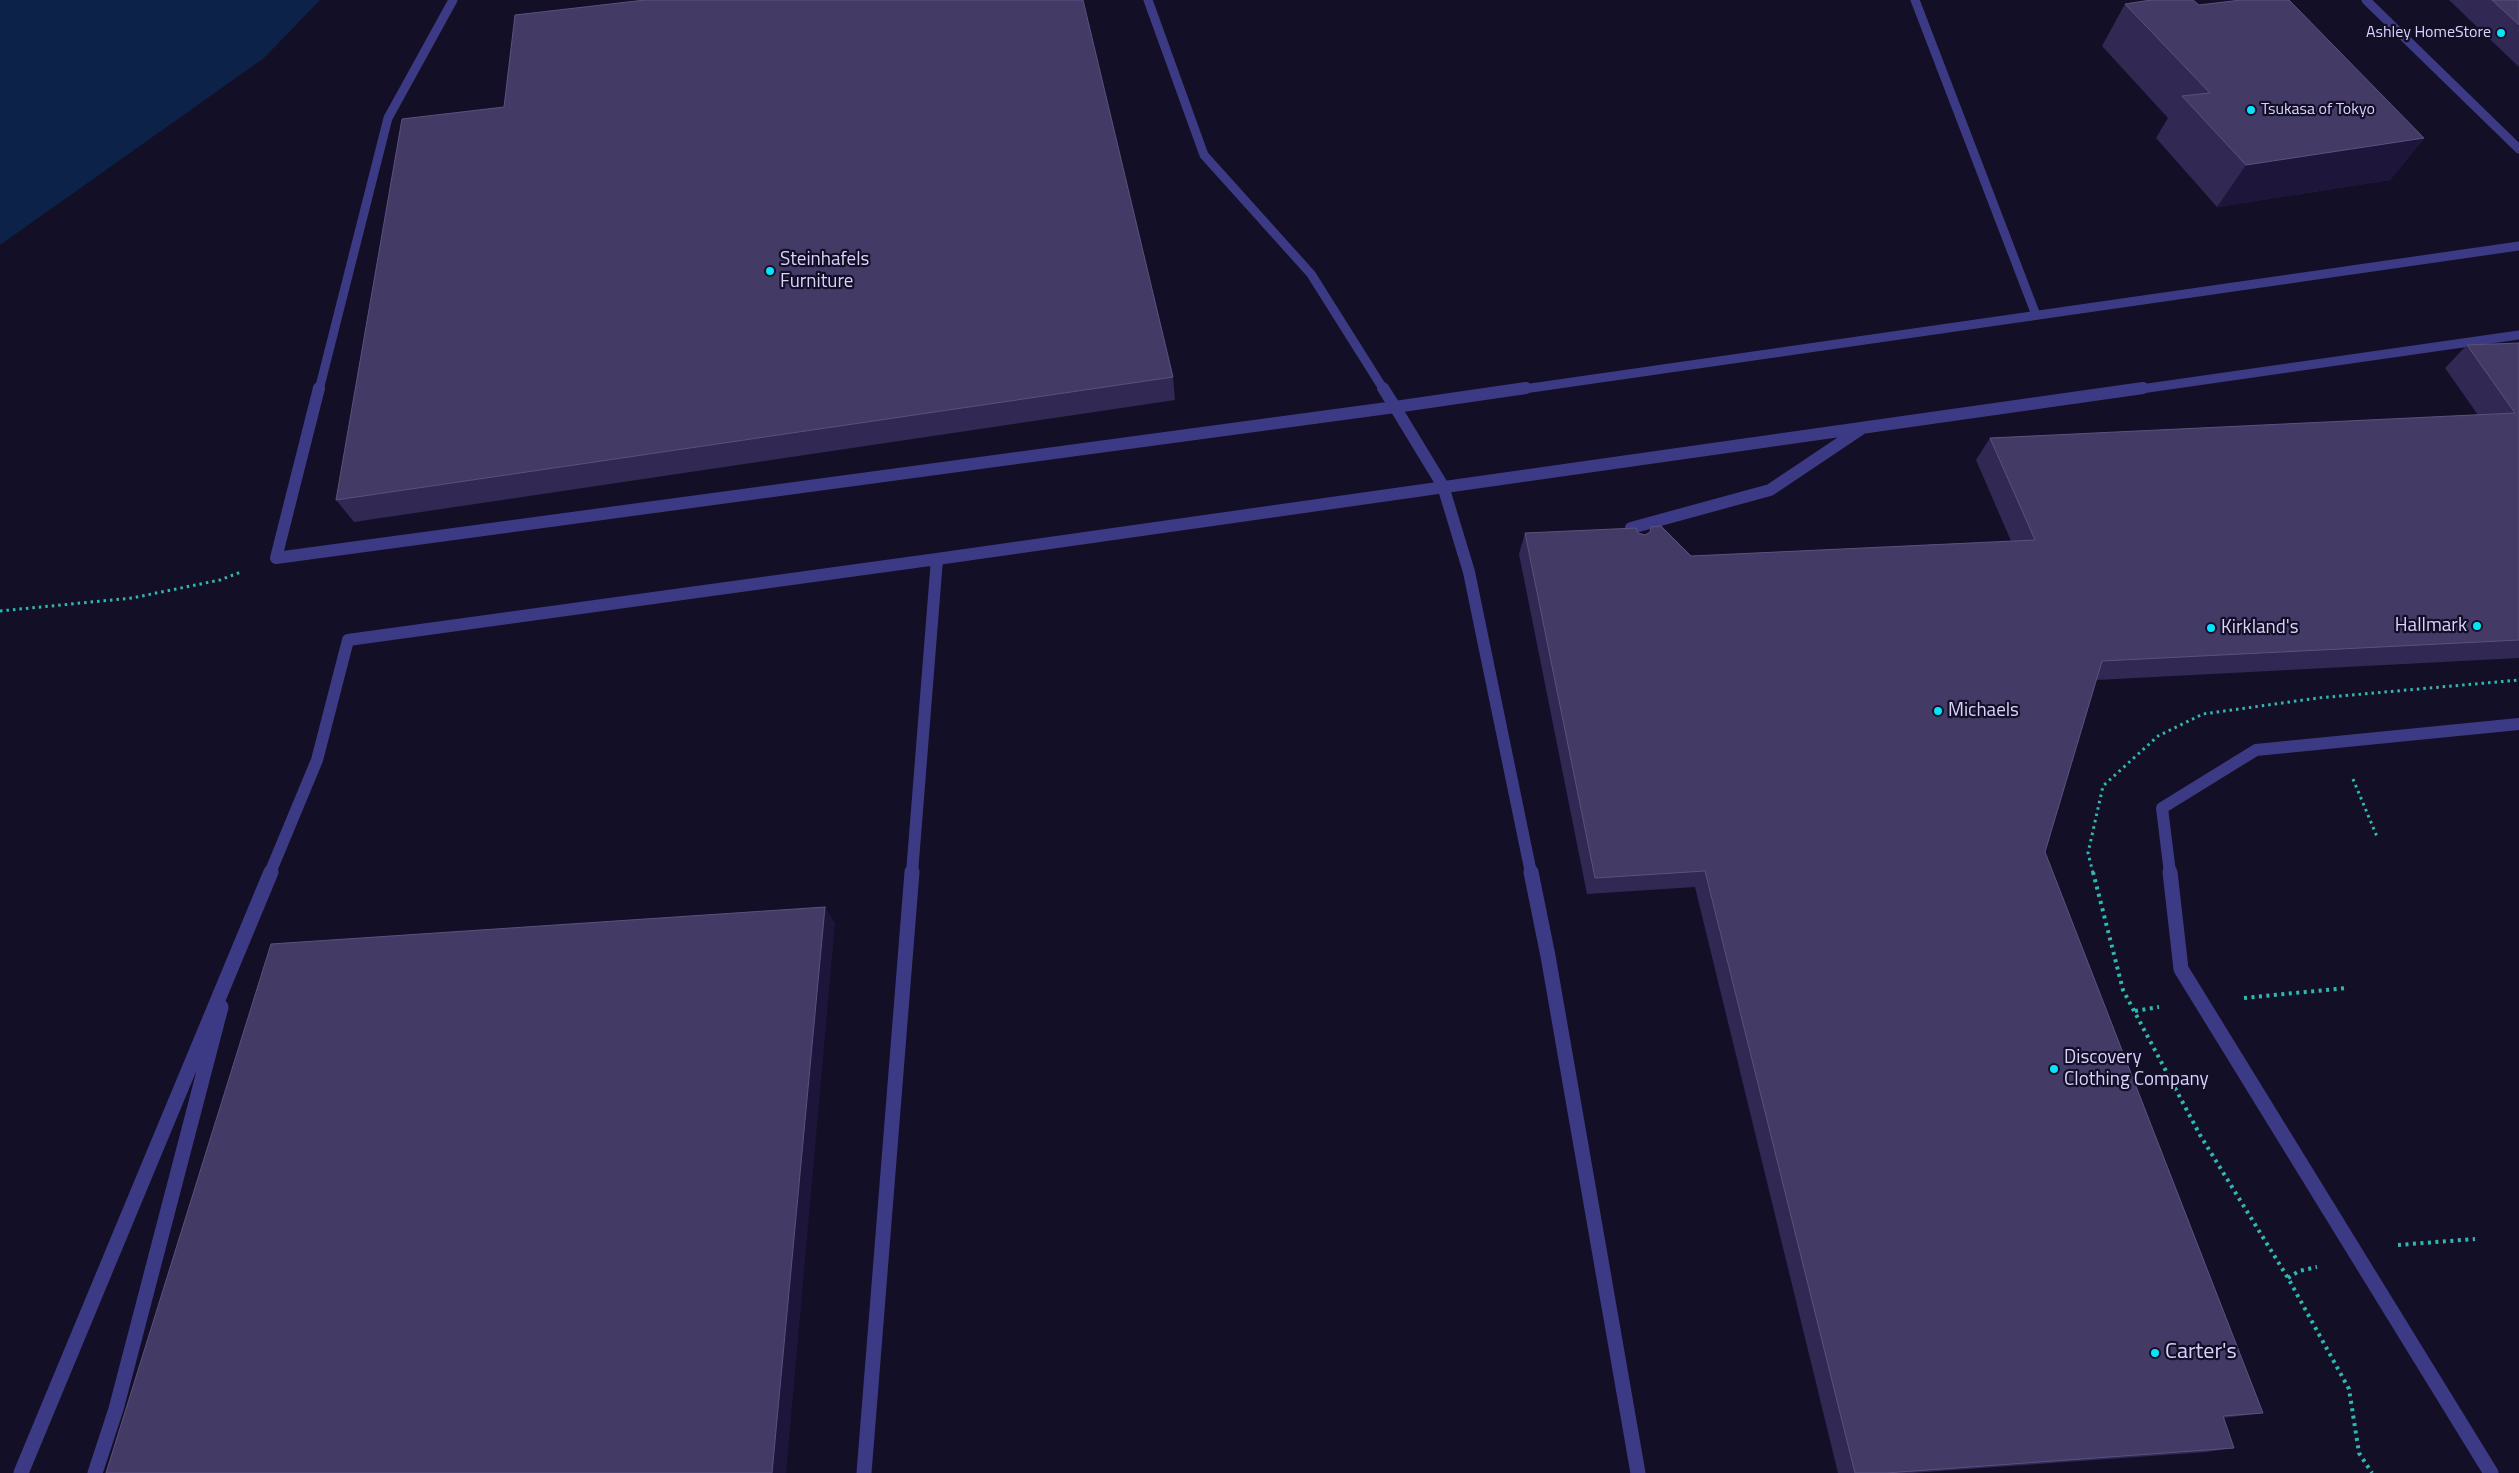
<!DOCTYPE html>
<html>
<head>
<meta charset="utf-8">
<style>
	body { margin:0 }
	canvas { display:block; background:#130f26 }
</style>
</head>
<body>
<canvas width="2519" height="1473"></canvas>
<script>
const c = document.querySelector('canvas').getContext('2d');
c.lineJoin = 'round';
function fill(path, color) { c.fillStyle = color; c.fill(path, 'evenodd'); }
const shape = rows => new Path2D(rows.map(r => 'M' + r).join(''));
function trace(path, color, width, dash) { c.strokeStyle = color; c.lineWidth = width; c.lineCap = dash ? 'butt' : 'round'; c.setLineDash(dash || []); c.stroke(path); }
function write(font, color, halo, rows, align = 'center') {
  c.font = font + ' "Titillium Web",sans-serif'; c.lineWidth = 4.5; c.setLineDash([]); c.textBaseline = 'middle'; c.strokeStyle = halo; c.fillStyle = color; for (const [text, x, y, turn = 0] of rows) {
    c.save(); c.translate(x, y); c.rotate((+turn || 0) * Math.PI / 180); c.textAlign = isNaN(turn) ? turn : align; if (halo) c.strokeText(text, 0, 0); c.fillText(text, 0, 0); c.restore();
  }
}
const water = shape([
	[0,0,320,0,264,58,0,245]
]);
const pathFar1 = shape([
	[0,611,132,598,220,580,241,572],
	[2353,779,2378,839],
	[2093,873,2088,853,2103,786,2158,736,2203,714,2318,698,2519,680]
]);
const path = shape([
	[2093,872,2123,990,2200,1135,2288,1278,2349,1389,2359,1453,2372,1473],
	[2244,998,2346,988],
	[2135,1011,2159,1007],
	[2398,1245,2475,1239],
	[2288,1278,2299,1271,2317,1267]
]);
const minorFar2 = shape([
	[1148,0,1204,155,1311,274,1384,390],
	[1915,0,2036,315],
	[2366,0,2519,149],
	[319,390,388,118,453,0],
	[1517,390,2519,246],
	[2134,390,2519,335]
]);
const minorFar1 = shape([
	[319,388,276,558,1395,407,1443,486,1469,572,1531,873],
	[1383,388,1395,407,1526,388],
	[1635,543,1631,528,1770,490,1861,429],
	[270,873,317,760,348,640,937,559],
	[912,873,937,559,2143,388],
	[2170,873,2162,808,2256,750,2519,724]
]);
const minor = shape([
	[1531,872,1548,956,1638,1473],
	[2170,872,2181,969,2491,1473],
	[21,1473,271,872],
	[95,1473,116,1409,221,1007],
	[864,1473,912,872]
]);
const wall = shape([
	[2449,0,2519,0,2519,67],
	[2125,4,2199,5,2424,138,2390,180,2217,207,2156,138,2168,118,2102,46],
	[2519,343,2519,658,2096,680,2045,852,2263,1413,2223,1418,2234,1448,2207,1452,1912,1473,1838,1473,1695,887,1587,894,1519,554,1525,533,1638,533,1691,556,2011,541,1976,460,1990,438,2478,415,2445,368,2467,345],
	[1173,377,1175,400,354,522,336,500]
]);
const shadedWall = shape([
	[2424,138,2390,180,2217,207,2246,165],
	[825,907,835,923,786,1473,772,1473]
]);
const building = shape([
	[645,0,1083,0,1173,377,336,500,402,119,504,107,515,15,645,0],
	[2151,0,2193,0,2199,5,2241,0,2289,0,2424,138,2246,165,2182,96,2210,93,2125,4,2151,0],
	[2492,0,2519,0,2519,25,2492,0],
	[2519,343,2519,640,2102,661,2045,852,2263,1413,2223,1416,2234,1448,1886,1473,1855,1473,1705,871,1595,878,1525,533,1636,528,1638,533,1645,535,1650,532,1651,527,1661,526,1691,556,2035,540,1990,438,2515,413,2467,345,2519,343],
	[825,907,772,1473,106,1473,271,944,825,907]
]);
const markers = [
	[2501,33,5,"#00e5ff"],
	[2251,110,5,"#00e5ff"],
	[770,271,5,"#00e5ff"],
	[2477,626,5,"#00e5ff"],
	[2211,628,5,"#00e5ff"],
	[1938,711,5,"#00e5ff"],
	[2054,1069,5,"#00e5ff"],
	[2155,1353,5,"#00e5ff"]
];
const farPoinames = [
	["Ashley HomeStore",2491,33],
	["Tsukasa of Tokyo",2261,110,"left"]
];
const poiNames = [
	["Steinhafels",780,260],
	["Furniture",780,282],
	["Hallmark",2467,626,"right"],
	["Kirkland's",2221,628],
	["Michaels",1948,711],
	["Discovery",2064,1058],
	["Clothing Company",2064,1080]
];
const nearPoinames = [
	["Carter's",2165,1353]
];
fill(water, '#0c2248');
trace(pathFar1, '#2fb8b0', 3, [2.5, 4]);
trace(path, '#2fb8b0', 4, [3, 4.5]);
trace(minorFar2, '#3d3a85', 9);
trace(minorFar1, '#3d3a85', 12);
trace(minor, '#3d3a85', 15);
fill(wall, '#312854');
fill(shadedWall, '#1d163a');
fill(building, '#433a66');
trace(building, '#5a527e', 1);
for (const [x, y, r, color] of markers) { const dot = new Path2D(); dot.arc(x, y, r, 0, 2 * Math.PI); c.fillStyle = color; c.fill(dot); trace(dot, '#130f26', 2); }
write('16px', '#d9d4ff', '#130f26', farPoinames, 'right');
write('19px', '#d9d4ff', '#130f26', poiNames, 'left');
write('22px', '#d9d4ff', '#130f26', nearPoinames, 'left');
</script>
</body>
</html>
